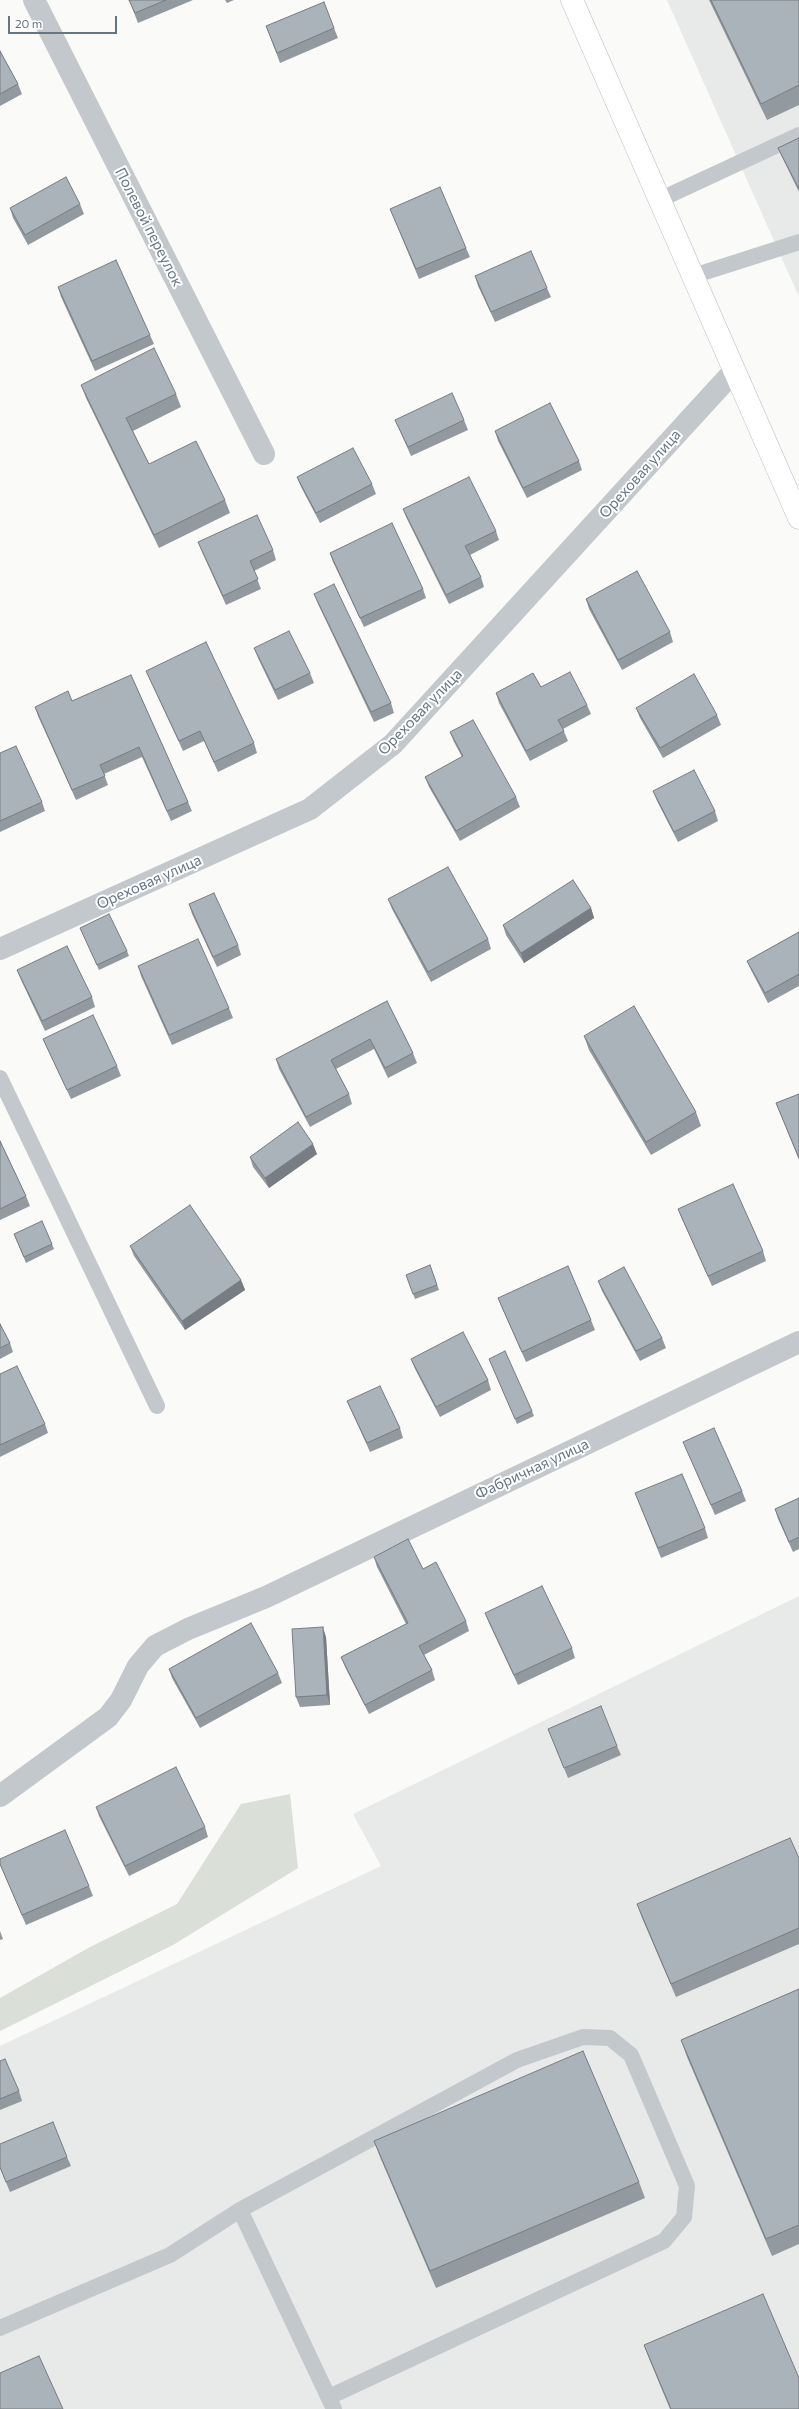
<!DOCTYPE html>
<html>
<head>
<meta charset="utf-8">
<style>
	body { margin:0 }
	#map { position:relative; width:799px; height:2409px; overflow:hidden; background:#fafaf8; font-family:Commissioner,sans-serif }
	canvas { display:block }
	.scale { position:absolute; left:8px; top:16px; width:109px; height:18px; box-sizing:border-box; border:2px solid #657683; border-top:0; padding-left:5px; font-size:12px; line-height:14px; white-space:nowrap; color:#657683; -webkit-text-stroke:3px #fff; paint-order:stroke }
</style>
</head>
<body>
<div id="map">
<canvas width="799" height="2409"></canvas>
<div class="scale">20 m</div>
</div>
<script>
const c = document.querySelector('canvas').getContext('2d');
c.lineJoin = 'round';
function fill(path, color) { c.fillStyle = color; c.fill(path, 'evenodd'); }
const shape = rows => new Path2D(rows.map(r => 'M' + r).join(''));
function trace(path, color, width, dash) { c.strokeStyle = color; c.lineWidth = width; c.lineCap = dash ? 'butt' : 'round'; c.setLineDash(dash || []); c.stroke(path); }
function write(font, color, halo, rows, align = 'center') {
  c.font = font + ' Commissioner,sans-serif'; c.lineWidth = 4; c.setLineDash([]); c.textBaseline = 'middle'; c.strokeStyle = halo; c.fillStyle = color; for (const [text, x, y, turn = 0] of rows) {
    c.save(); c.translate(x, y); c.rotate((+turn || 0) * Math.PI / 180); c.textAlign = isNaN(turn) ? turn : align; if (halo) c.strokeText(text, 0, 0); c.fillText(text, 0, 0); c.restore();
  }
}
const built = shape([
	[667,0,799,0,799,297],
	[799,1596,799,2409,0,2409,0,2046,381,1866,353,1814]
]);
const green = shape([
	[290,1794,298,1868,173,1945,0,2031,0,1998,90,1947,177,1904,241,1804]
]);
const lane = shape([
	[659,200,799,135],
	[693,276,799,242],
	[0,1078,157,1406],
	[240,2210,334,2409],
	[0,2328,170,2255,240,2210,517,2060,583,2037,610,2038,631,2055,687,2186,684,2217,664,2241,329,2397]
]);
const street = shape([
	[34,0,264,454],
	[0,949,310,809,393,744,734,371],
	[0,1796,108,1717,121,1700,138,1666,155,1646,188,1629,266,1597,799,1342]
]);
const secondary = shape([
	[572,0,799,518]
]);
const wall = shape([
	[129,0,193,0,138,23],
	[225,0,234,0,227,3],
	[709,0,799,0,799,105,767,120],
	[266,26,334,28,338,38,280,63],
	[0,51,18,84,22,94,0,106],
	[799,138,799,192,782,157,778,148],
	[80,204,84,214,28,245,13,218,10,208],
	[390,209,466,248,470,257,419,279],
	[475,276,547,288,551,297,495,322,478,286],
	[58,287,150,335,154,344,95,371,61,297],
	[81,385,176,394,181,407,133,431,149,464,225,500,230,513,159,548,86,398],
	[395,420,464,420,468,430,411,456],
	[495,431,579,461,582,470,527,498,498,441],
	[297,477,372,484,376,494,320,523,301,487],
	[403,509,496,531,499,540,470,555,481,577,484,587,449,604,407,519],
	[198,542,273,550,276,560,254,571,261,589,226,605,202,552],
	[330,553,423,589,426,598,364,627,333,562],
	[314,594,391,703,394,713,374,722,318,604],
	[586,599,670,632,673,642,622,670,589,609],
	[254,648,310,673,314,683,278,700,258,658],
	[146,671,254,743,257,753,218,772,204,741,183,751,150,680],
	[131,675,188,802,192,811,171,821,142,757,104,774,108,785,76,800,38,716,35,707,72,701],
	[541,687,587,705,591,714,563,729,568,741,530,761,499,703,496,693],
	[636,708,717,715,721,725,663,758,640,718],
	[450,732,516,797,520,807,460,841,429,787,425,777,462,757,454,742],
	[0,753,42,802,45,811,0,832],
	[653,791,715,811,718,821,678,842,657,801],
	[388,899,488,939,491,949,431,982,392,909],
	[189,904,238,945,241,955,217,967,192,914],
	[591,908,594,918,524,963,506,935,503,925],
	[80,928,127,951,129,956,99,970],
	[799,932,799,986,768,1003,751,970,747,961],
	[138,966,229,1008,233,1018,172,1045,141,976],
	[17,970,92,997,95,1007,45,1031,21,980],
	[387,1001,413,1053,417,1063,388,1078,374,1049,336,1069,349,1094,352,1104,310,1127,279,1069,276,1059],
	[584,1036,696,1112,701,1126,651,1155,589,1050],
	[43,1039,117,1066,121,1076,71,1099,47,1048],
	[799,1094,799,1160,776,1103],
	[0,1141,26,1196,30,1206,0,1220],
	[317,1154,269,1188,253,1167,250,1157],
	[678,1209,763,1251,766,1261,712,1286,682,1219],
	[14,1234,52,1244,54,1249,26,1263],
	[130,1246,241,1280,245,1290,185,1330,134,1256],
	[430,1265,439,1290,415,1299,406,1275],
	[598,1281,662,1338,666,1348,640,1361,602,1291],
	[498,1298,591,1320,595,1330,526,1362,502,1308],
	[0,1324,10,1343,13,1352,0,1359],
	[411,1359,488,1380,491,1390,440,1417,415,1369],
	[489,1359,532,1411,534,1416,517,1424],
	[0,1374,45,1424,48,1433,0,1457],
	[347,1401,400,1428,403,1438,370,1452,351,1410],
	[683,1442,742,1491,746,1501,715,1515,687,1451],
	[635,1493,705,1528,708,1538,661,1558],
	[799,1498,799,1549,793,1552,778,1519,775,1509],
	[374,1557,423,1569,466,1621,469,1631,424,1655,432,1670,435,1680,369,1714,345,1667,341,1657,406,1624,377,1567],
	[485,1613,572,1648,575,1658,518,1685,489,1623],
	[326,1637,330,1705,300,1707,296,1697],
	[169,1669,278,1673,282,1683,200,1728,172,1678],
	[548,1729,617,1746,621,1755,568,1778],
	[96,1807,205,1827,208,1837,129,1876,99,1816],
	[799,1858,799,1944,676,1997,642,1918,637,1904],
	[0,1859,89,1886,93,1896,26,1925,2,1869,0,1865],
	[0,1931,3,1939,0,1940],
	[799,1989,799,2244,772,2256,687,2057,681,2040],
	[0,2061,19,2091,22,2101,0,2110],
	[374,2141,639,2182,645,2198,436,2288,380,2157],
	[0,2144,67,2157,71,2166,10,2192,0,2168],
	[644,2345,799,2409,670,2409,650,2361]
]);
const shadedWall = shape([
	[591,908,594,918,524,963,521,953],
	[313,1144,317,1154,269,1188,265,1178],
	[241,1280,245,1290,185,1330,182,1321],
	[323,1627,326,1637,330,1705,327,1695]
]);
const building = shape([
	[129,0,166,0,135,13,129,0],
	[711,0,799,0,799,85,761,104,711,0],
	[324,2,334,28,277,53,266,26,324,2],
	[0,51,18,84,0,94,0,51],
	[799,138,799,189,778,148,799,138],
	[66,177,80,204,25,235,10,208,66,177],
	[440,187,466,248,416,269,390,209,440,187],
	[531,251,547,288,491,312,475,276,531,251],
	[116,260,150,335,92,361,58,287,116,260],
	[154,348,176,394,126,418,149,464,196,441,225,500,154,535,81,385,154,348],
	[452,393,464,420,408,447,395,420,452,393],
	[550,403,579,461,523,488,495,431,550,403],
	[353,448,372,484,316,513,297,477,353,448],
	[469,477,496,531,465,546,481,577,446,595,403,509,469,477],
	[257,515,273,550,250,561,258,579,223,596,198,542,257,515],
	[392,523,423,589,360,618,330,553,392,523],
	[637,571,670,632,618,660,586,599,637,571],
	[334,584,391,703,371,712,314,594,334,584],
	[289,631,310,673,275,690,254,648,289,631],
	[206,642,254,743,214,762,200,731,179,741,146,671,206,642],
	[570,672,587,705,558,720,564,731,526,751,496,693,533,673,541,687,570,672],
	[694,674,717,715,660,748,636,708,694,674],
	[131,675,188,802,167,811,139,747,100,765,105,776,72,790,35,707,68,691,72,701,131,675],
	[473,720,516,797,456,831,425,777,463,756,450,732,473,720],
	[16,746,42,802,0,821,0,753,16,746],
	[694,770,715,811,674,832,653,791,694,770],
	[448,867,488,939,428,972,388,899,448,867],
	[573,880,591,908,521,953,503,925,573,880],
	[214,893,238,945,213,957,189,904,214,893],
	[109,914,127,951,97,965,80,928,109,914],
	[799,932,799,974,765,993,747,961,799,932],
	[198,939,229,1008,169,1035,138,966,198,939],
	[67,946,92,997,42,1021,17,970,67,946],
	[387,1001,413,1053,385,1068,370,1039,331,1060,349,1094,306,1117,276,1059,387,1001],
	[634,1006,696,1112,646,1142,584,1036,634,1006],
	[93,1015,117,1066,67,1090,43,1039,93,1015],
	[799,1094,799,1158,776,1103,799,1094],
	[298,1122,313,1144,265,1178,250,1157,298,1122],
	[0,1141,26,1196,0,1209,0,1141],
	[733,1184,763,1251,708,1276,678,1209,733,1184],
	[190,1205,241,1280,182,1321,130,1246,190,1205],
	[42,1221,52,1244,24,1257,14,1234,42,1221],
	[430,1265,437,1285,413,1294,406,1275,430,1265],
	[568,1266,591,1320,522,1352,498,1298,568,1266],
	[624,1267,662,1338,636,1351,598,1281,624,1267],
	[0,1324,10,1343,0,1348,0,1324],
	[463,1332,488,1380,436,1407,411,1359,463,1332],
	[505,1351,532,1411,515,1419,489,1359,505,1351],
	[17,1366,45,1424,0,1445,0,1374,17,1366],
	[380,1386,400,1428,367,1443,347,1401,380,1386],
	[714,1428,742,1491,711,1505,683,1442,714,1428],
	[682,1474,705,1528,658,1548,635,1493,682,1474],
	[799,1498,799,1537,789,1542,775,1509,799,1498],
	[408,1539,423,1569,436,1562,466,1621,419,1646,432,1670,365,1705,341,1657,408,1623,374,1557,408,1539],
	[542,1586,572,1648,514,1675,485,1613,542,1586],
	[251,1623,278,1673,196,1718,169,1669,251,1623],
	[323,1627,327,1695,296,1697,292,1629,323,1627],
	[601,1706,617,1746,564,1768,548,1729,601,1706],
	[176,1767,205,1827,125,1866,96,1807,176,1767],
	[65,1830,89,1886,22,1915,0,1864,0,1859,65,1830],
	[790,1838,799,1858,799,1928,671,1984,637,1904,790,1838],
	[799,1989,799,2225,766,2239,681,2040,799,1989],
	[583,2051,639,2182,430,2271,374,2141,583,2051],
	[5,2059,19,2091,0,2099,0,2061,5,2059],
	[53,2122,67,2157,6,2182,0,2167,0,2144,53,2122],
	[763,2294,799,2378,799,2409,671,2409,644,2345,763,2294],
	[39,2356,63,2409,0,2409,0,2373,39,2356]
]);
const streetNames = [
	["Полевой переулок",149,227,63],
	["Ореховая улица",640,474,-48],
	["Ореховая улица",420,712,-46],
	["Ореховая улица",149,882,-24],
	["Фабричная улица",532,1469,-25]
];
fill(built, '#e8e9e9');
fill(green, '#dadfd7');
trace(secondary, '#b3babf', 23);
trace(lane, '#c3c8cc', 16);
trace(street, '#c3c8cc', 22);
trace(secondary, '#fff', 22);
fill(wall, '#929a9f');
fill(shadedWall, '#777d82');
fill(building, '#aab3b9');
trace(building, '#777d82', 1);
write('15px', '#657683', '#fff', streetNames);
</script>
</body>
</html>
